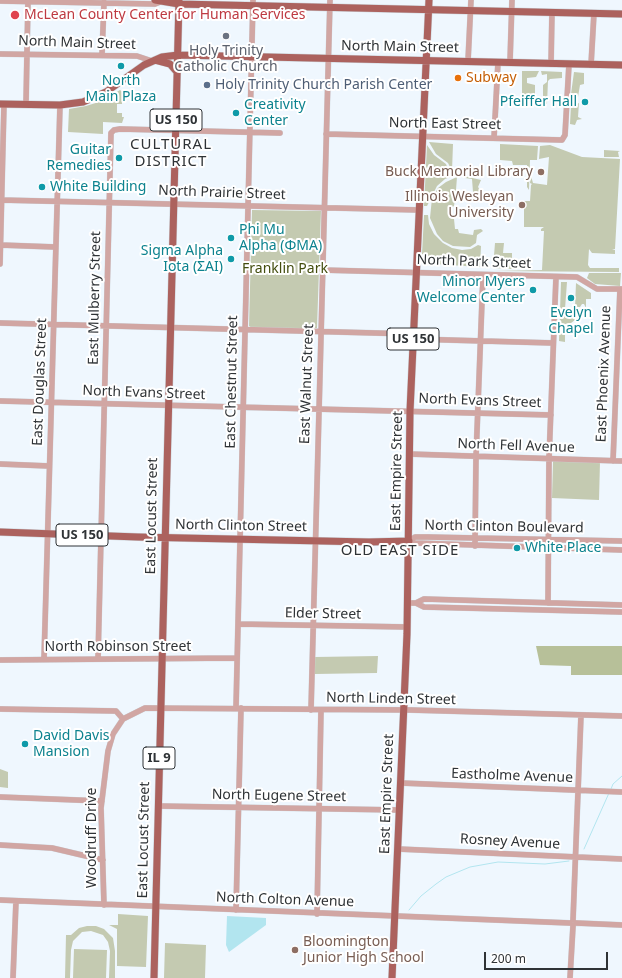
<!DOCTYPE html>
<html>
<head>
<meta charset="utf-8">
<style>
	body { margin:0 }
	#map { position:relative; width:622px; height:978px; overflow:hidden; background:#eff7fe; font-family:"Noto Sans",sans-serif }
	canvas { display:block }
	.scale { position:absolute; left:484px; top:952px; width:124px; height:18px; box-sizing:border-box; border:2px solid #2f3336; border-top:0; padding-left:5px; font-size:12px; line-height:14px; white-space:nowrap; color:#2f3336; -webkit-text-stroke:3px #fff; paint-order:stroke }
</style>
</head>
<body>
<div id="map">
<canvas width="622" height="978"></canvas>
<div class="scale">200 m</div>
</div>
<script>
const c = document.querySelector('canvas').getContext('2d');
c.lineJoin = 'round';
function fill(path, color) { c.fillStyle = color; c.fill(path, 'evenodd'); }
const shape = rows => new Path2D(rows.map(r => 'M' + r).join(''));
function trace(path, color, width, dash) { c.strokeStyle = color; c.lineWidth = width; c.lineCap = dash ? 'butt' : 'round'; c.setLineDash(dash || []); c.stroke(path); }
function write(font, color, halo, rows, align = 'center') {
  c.font = font + ' "Noto Sans",sans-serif'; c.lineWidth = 4; c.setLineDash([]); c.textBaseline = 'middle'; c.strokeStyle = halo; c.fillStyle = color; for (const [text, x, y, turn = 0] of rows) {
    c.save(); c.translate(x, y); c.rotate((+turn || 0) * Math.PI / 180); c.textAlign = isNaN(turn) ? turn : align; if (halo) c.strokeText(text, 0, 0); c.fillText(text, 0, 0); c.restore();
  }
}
const green = shape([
	[522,71,539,71,536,77,527,78,527,83,535,85,535,98,537,99,528,99,528,97,522,97],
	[541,71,562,72,562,78,550,79,548,81,547,104,544,104,543,97,543,85,547,82,547,74,542,75],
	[574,72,584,73,584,84,580,85,578,97,571,94],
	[120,90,125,94,124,100,122,100,122,104,117,104,117,113,122,113,122,117,124,117,122,123,103,122,103,134,68,132,69,109,86,106,102,101],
	[579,103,578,117,582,119,577,120,575,125,570,124,571,105,575,105],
	[429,142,453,144,452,171,448,163,436,154],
	[500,144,538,146,537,160,530,160,529,190,527,187,527,165,513,165,512,161,500,160],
	[427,145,434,155,446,164,449,172,453,176,445,179,437,186,427,206,424,206],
	[550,145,582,157,620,159,615,249,612,249,615,250,615,254,592,253,589,249,588,265,590,268,619,268,619,272,493,271,542,270,544,231,541,231,541,229,544,227,524,227,524,201,530,201,531,185,532,184,530,183,531,176,533,183,547,185,549,157,539,159,540,146],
	[604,150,620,151,618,152,619,157,604,157],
	[464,176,481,180,478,187,484,195,482,197,473,192,472,179,465,178],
	[457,177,456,190,459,195,459,198,455,198,454,206,449,209,448,212,451,217,454,219,455,229,458,229,459,233,473,235,474,230,481,229,483,231,477,235,476,243,470,247,453,246,443,241,437,234,430,218,432,198,438,188,446,182],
	[252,210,321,211,317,328,252,328,249,326],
	[424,215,428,215,429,224,434,234,443,243,452,248,462,250,471,249,478,245,481,246,480,267,434,264,431,258,422,254],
	[495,243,504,243,503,253,512,253,512,269,493,268],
	[589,273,621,273,620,286,595,284,587,278],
	[561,282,567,282,565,309,581,311,581,320,575,320,571,323,565,324,565,342,559,341],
	[576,283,591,293,591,299,586,299,586,308,584,304,582,304,580,307,575,307],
	[553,461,600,462,599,500,552,498],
	[378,656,377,673,315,674,315,657],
	[0,769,8,772,8,788,0,787],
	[118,914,148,916,146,967,117,966,117,929,109,925,118,925],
	[87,926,96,926,104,929,113,938,115,951,115,978,109,978,110,951,108,942,103,935,91,931,82,932,73,941,71,950,70,978,65,978,66,935,71,935,79,928],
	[165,943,206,945,205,978,164,978],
	[74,949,107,950,106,978,73,978]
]);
const forest = shape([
	[536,646,622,646,622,675,571,675,571,666,540,665]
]);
const water = shape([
	[227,916,266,918,266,925,229,952,226,945]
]);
const stream = shape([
	[611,789,613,784,622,776],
	[584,849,609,793],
	[409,910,421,896,436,884,446,877,470,867,498,862,545,864,569,861]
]);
const minor = shape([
	[0,1,155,4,160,2],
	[0,54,137,56,152,61],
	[102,55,104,2],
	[468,61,471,0],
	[510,62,512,0],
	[551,64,552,12],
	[591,65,594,13],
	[26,104,28,0],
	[326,134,562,140,565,135,569,64],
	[494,138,498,62],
	[0,200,419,210],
	[0,245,55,247],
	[0,264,4,104],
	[322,270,577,277,597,289,622,289],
	[0,323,413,334],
	[413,339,553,343],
	[0,401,551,415],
	[409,454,622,461],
	[613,461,620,289],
	[0,464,49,466],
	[409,541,415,537,427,537,622,541],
	[409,541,415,543,622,550],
	[475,546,476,457,483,275],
	[408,603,416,603,424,607,622,612],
	[416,603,424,599,622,605],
	[548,603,549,459,556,277],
	[238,624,407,627],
	[44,659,60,105],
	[98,659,111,133,114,130,120,129,280,133],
	[0,660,237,658],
	[236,708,253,0],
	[0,709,116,711,123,719],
	[311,710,330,0],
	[401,783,622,792],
	[0,797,102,801],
	[158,806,399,810],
	[0,845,52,848,103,860],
	[398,849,622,859],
	[0,900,570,923],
	[104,905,101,808,108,751,113,734,123,719,145,708,410,710,622,716],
	[236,910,241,708],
	[317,914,321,710],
	[573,920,581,715],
	[576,923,622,925],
	[13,978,16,901],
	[570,978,573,926]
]);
const major = shape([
	[155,0,179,4,622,14],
	[155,60,170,64,177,72],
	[0,104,60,105,83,102,106,92,144,65,162,57,178,55,622,65],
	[0,532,138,537,369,542,409,541],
	[154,978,179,0],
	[392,978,407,634,410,411,429,0]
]);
const markers = [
	[15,15,5,"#e0444e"],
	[226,36,4,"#6b7280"],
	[121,66,4,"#0f9aa8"],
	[458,78,4,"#e8710a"],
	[207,85,4,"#5c6f8a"],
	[585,102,4,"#0f9aa8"],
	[236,113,4,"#0f9aa8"],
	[119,158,4,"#0f9aa8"],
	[541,172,4,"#8d6e63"],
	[42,187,4,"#0f9aa8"],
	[522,205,4,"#8d6e63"],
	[231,238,4,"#0f9aa8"],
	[231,259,4,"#0f9aa8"],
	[533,290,4,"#0f9aa8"],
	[571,298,4,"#0f9aa8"],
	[517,548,4,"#0f9aa8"],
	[25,744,4,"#0f9aa8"],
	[295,950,4,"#8d6e63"]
];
const shields = [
	[176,120,52],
	[413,339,52],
	[82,535,52],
	[159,758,32]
];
const shieldNames = [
	["US 150",176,120],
	["US 150",413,339],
	["US 150",82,535],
	["IL 9",159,758]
];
const healthNames = [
	["McLean County Center for Human Services",24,15]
];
const streetNames = [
	["North Main Street",77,43,2],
	["North Main Street",400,47,1],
	["North East Street",445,124,1],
	["North Prairie Street",222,193,2],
	["North Park Street",474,262,2],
	["East Mulberry Street",95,298,-89],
	["East Phoenix Avenue",604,374,-88],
	["East Douglas Street",40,382,-88],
	["East Chestnut Street",232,382,-89],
	["East Walnut Street",307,384,-88],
	["North Evans Street",144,393,2],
	["North Evans Street",480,401,2],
	["North Fell Avenue",516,446,2],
	["East Empire Street",397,471,-89],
	["East Locust Street",152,516,-89],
	["North Clinton Street",241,526,1],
	["North Clinton Boulevard",504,527,1],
	["Elder Street",323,614,1],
	["North Robinson Street",118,647],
	["North Linden Street",391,699,1],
	["Eastholme Avenue",512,776,2],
	["East Empire Street",387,794,-88],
	["North Eugene Street",279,796,1],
	["Woodruff Drive",92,838,-90],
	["East Locust Street",144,840,-89],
	["Rosney Avenue",510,842,3],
	["North Colton Avenue",285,900,2]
];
const worshipNames = [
	["Holy Trinity",226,51],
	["Catholic Church",226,67]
];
const foodNames = [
	["Subway",466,78]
];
const cultureNames = [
	["North",121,81,"center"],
	["Main Plaza",121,97,"center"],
	["Pfeiffer Hall",577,102,"right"],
	["Creativity",244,105],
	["Center",244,121],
	["Guitar",111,150,"right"],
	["Remedies",111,166,"right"],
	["White Building",50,187],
	["Phi Mu",239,230],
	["Alpha (ΦΜΑ)",239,246],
	["Sigma Alpha",223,251,"right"],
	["Iota (ΣΑΙ)",223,267,"right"],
	["Minor Myers",525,282,"right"],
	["Welcome Center",525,298,"right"],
	["Evelyn",571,313,"center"],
	["Chapel",571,329,"center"],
	["White Place",525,548],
	["David Davis",33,736],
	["Mansion",33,752]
];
const serviceNames = [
	["Holy Trinity Church Parish Center",215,85]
];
const educationNames = [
	["Buck Memorial Library",533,172],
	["Illinois Wesleyan",514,197],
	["University",514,213],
	["Bloomington",303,942,"left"],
	["Junior High School",303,958,"left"]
];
const parkNames = [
	["Franklin Park",285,269]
];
const neighbourhoodNames = [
	["CULTURAL",171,145],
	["DISTRICT",171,162],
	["OLD EAST SIDE",400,551]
];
fill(green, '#c4cab1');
fill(forest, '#b7c099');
fill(water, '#b2e5ef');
trace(stream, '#b2e5ef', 1);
trace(minor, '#ccd4da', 6);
trace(major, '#ccd4da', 8);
trace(minor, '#d1a6a3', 5.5);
trace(major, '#ac625e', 7);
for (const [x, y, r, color] of markers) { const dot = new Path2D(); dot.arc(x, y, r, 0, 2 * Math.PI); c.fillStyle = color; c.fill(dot); trace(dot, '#fff', 1.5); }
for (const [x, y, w] of shields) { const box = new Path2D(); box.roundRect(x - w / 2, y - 11, w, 22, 3); c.fillStyle = '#fff'; c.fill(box); trace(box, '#2f3336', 1); }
write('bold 13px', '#2f3336', null, shieldNames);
write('14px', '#be3a42', '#fff', healthNames, 'left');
write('14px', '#2f3336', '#fff', streetNames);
write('14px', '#5b616d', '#fff', worshipNames);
write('14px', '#c56008', '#fff', foodNames, 'left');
write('14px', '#0d838f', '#fff', cultureNames, 'left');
write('14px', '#4e5e75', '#fff', serviceNames, 'left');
write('14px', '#785e54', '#fff', educationNames, 'right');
write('14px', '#434d0e', '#fff', parkNames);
c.letterSpacing = '1px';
write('15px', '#2f3336', '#fff', neighbourhoodNames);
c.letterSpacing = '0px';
</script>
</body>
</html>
